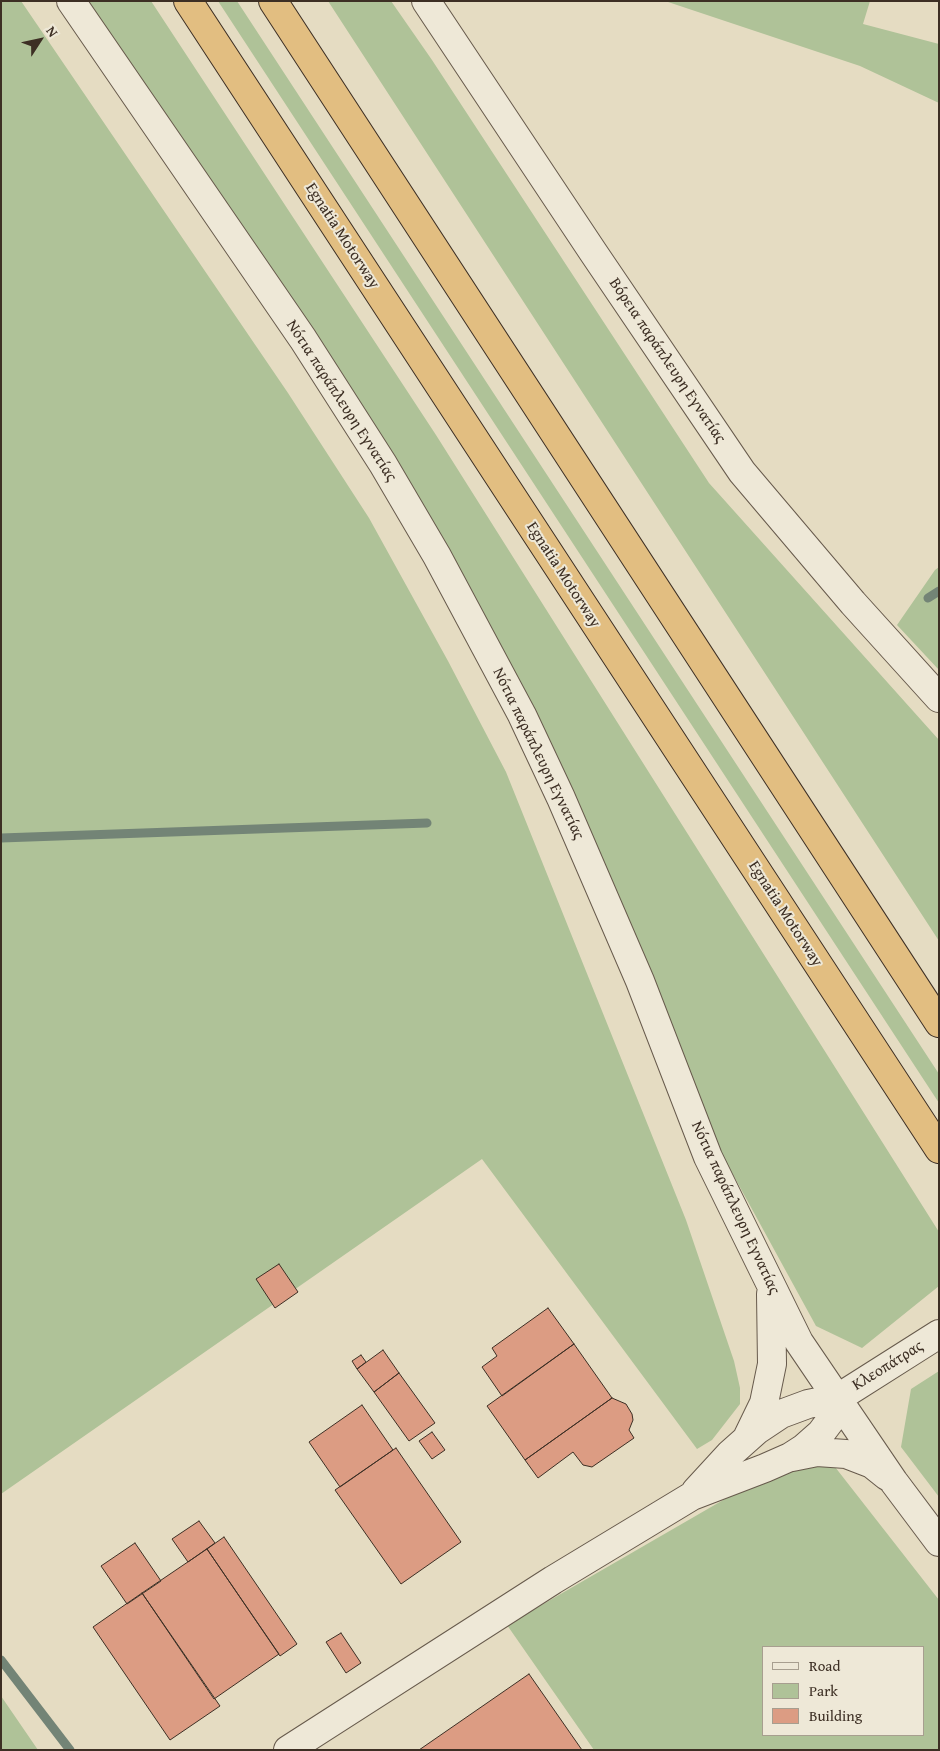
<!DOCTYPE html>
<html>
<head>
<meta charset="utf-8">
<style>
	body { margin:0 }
	#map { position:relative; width:940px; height:1751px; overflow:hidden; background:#e5dcc2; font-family:"Gentium Book Plus",serif }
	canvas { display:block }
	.frame { position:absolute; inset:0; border:2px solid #3d2f24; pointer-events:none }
	.legend { position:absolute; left:762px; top:1646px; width:162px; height:90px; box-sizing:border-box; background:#eee8d7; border:1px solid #a79e8f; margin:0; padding:6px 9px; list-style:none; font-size:15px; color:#3d2f24 }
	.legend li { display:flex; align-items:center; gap:10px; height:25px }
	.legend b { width:25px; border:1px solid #a79e8f }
	.north { position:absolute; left:15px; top:15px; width:50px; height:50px; -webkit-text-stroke:4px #eee8d7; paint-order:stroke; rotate:55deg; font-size:14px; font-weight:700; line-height:20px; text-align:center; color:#3d2f24 }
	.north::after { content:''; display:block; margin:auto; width:18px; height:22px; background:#3d2f24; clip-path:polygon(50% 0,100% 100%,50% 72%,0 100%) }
</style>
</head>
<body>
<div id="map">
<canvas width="940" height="1751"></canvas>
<div class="frame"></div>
<ul class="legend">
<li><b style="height:6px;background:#eee8d7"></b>Road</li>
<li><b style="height:14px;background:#afc298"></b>Park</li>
<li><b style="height:14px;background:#dc9c83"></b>Building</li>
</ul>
<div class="north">N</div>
</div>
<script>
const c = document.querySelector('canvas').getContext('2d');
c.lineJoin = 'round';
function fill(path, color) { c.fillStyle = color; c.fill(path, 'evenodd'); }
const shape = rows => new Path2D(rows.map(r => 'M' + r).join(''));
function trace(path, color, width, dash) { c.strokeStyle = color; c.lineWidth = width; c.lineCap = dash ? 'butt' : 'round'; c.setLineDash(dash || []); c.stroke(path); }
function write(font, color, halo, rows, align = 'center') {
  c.font = font + ' "Gentium Book Plus",serif'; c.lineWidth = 4; c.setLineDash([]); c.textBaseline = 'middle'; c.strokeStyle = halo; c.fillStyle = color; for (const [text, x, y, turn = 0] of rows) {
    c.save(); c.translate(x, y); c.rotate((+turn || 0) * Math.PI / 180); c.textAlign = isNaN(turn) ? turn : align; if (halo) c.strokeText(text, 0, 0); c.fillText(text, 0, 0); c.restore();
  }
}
const green = shape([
	[1,1,21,1,288,393,369,518,448,661,506,772,686,1220,734,1361,740,1388,740,1404,712,1440,697,1449,482,1159,1,1494],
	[87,1,151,1,436,435,939,1232,939,1286,862,1348,816,1326,707,1127,583,823,346,388],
	[218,1,237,1,939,1074,939,1103],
	[328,1,391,1,432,60,709,483,939,740,939,941],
	[665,1,870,1,863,24,939,44,939,103,860,66],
	[939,567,939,670,897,625,935,570],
	[939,1371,939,1497,901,1447,911,1389],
	[828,1458,939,1600,939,1750,594,1750,507,1625,782,1466],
	[764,1647,924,1647,924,1735,764,1735],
	[1,1696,38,1750,1,1750]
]);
const stream = shape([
	[928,598,939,591],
	[1,838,427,823],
	[1,1660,70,1750]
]);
const building = shape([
	[279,1264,298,1292,275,1308,256,1279,279,1264],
	[548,1308,574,1344,502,1396,482,1367,497,1356,492,1348,548,1308],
	[574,1344,612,1398,525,1460,487,1406,574,1344],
	[383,1350,399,1373,374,1392,357,1369,383,1350],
	[361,1355,366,1362,357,1369,352,1361,361,1355],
	[399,1373,435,1423,409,1441,374,1392,399,1373],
	[612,1398,626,1404,632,1414,633,1420,629,1430,634,1438,592,1467,583,1465,573,1452,538,1478,525,1460,612,1398],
	[362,1405,393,1450,340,1487,309,1442,362,1405],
	[432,1432,445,1450,432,1459,419,1441,432,1432],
	[396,1448,461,1542,401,1584,335,1490,396,1448],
	[199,1521,215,1543,188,1562,172,1539,199,1521],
	[224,1537,297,1644,280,1656,207,1549,224,1537],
	[135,1543,161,1581,127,1604,101,1566,135,1543],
	[207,1549,279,1654,214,1699,142,1593,207,1549],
	[142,1593,220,1706,170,1740,93,1627,142,1593],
	[341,1633,361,1663,346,1673,326,1642,341,1633],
	[529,1674,582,1750,419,1750,529,1674]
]);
const minor = shape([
	[71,1,303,339,383,464,437,556,522,715,561,798,640,981,708,1157,799,1342,894,1482,939,1542],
	[426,1,593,252,742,472,853,603,939,698],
	[748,1436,764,1403,772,1364,771,1294],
	[792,1457,817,1452,846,1454,872,1464,887,1476],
	[696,1491,730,1454,757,1430,781,1414,808,1404,838,1398,939,1334],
	[288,1750,553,1580,692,1496,765,1468,790,1457,804,1448,821,1433,833,1417,838,1398]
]);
const highway = shape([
	[188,1,939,1149],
	[273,1,939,1023]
]);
const streetNames = [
	["Egnatia Motorway",342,236,57],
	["Βόρεια παράπλευρη Εγνατίας",667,361,56],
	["Νότια παράπλευρη Εγνατίας",341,401,57],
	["Egnatia Motorway",563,575,57],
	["Νότια παράπλευρη Εγνατίας",538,754,64],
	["Egnatia Motorway",785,914,57],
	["Νότια παράπλευρη Εγνατίας",735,1208,65],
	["Κλεοπάτρας",888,1366,-32]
];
fill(green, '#afc298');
trace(stream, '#738476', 9);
fill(building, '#dc9c83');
trace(building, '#3d2f24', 1);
trace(minor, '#675a4c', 30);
trace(highway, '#3d2f24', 30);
trace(minor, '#eee8d7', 28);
trace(highway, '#e2be81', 28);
write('16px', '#3d2f24', '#eee8d7', streetNames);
</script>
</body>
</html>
